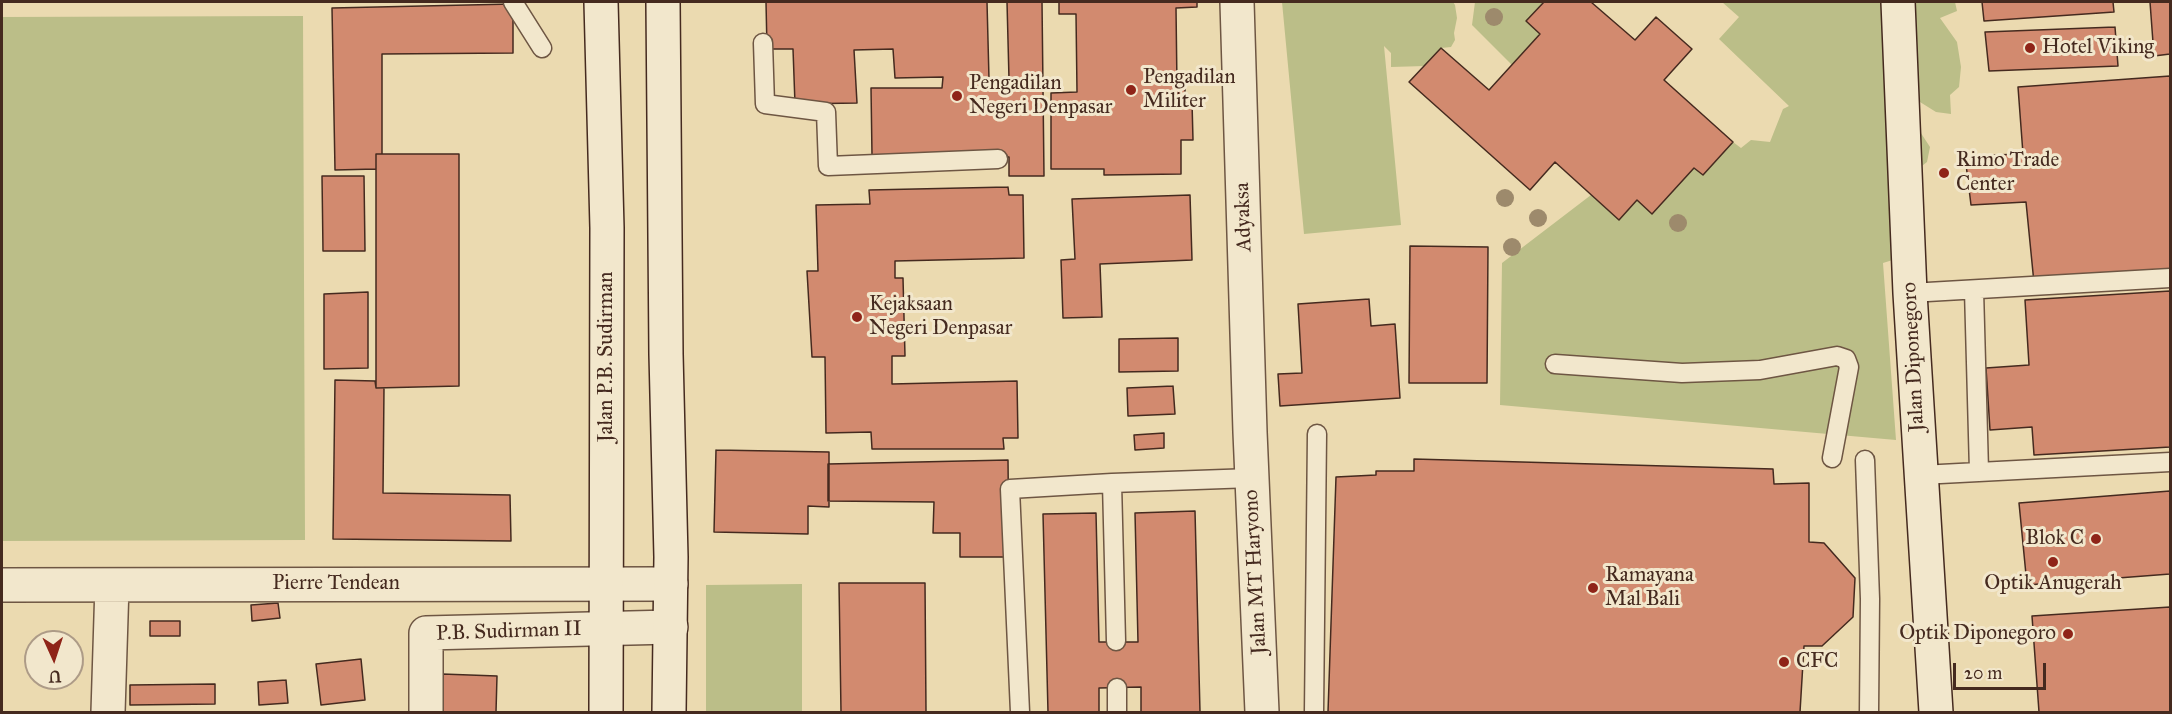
<!DOCTYPE html>
<html>
<head>
<meta charset="utf-8">
<style>
	body { margin:0 }
	#map { position:relative; width:2172px; height:714px; overflow:hidden; background:#ebdab0; font-family:"IM FELL Great Primer",serif }
	canvas { display:block }
	.frame { position:absolute; inset:0; border:3px solid #452a1f; pointer-events:none }
	.north { position:absolute; left:24px; top:630px; width:60px; height:60px; box-sizing:border-box; background:#f2e7cc; border:2px solid #ad9b87; border-radius:50%; rotate:177deg; font-size:16px; font-weight:700; line-height:24px; text-align:center; color:#452a1f }
	.north::after { content:''; display:block; margin:auto; width:21px; height:27px; background:#8f2418; clip-path:polygon(50% 0,100% 100%,50% 72%,0 100%) }
	.scale { position:absolute; left:1953px; top:663px; width:93px; height:27px; box-sizing:border-box; border:3px solid #452a1f; border-top:0; padding-left:8px; font-size:18px; line-height:21px; white-space:nowrap; color:#452a1f; -webkit-text-stroke:4px #f2e7cc; paint-order:stroke }
</style>
</head>
<body>
<div id="map">
<canvas width="2172" height="714"></canvas>
<div class="frame"></div>
<div class="north">U</div>
<div class="scale">20 m</div>
</div>
<script>
const c = document.querySelector('canvas').getContext('2d');
c.lineJoin = 'round';
function fill(path, color) { c.fillStyle = color; c.fill(path, 'evenodd'); }
const shape = rows => new Path2D(rows.map(r => 'M' + r).join(''));
function trace(path, color, width, dash) { c.strokeStyle = color; c.lineWidth = width; c.lineCap = dash ? 'butt' : 'round'; c.setLineDash(dash || []); c.stroke(path); }
function write(font, color, halo, rows, align = 'center') {
  c.font = font + ' "IM FELL Great Primer",serif'; c.lineWidth = 6; c.setLineDash([]); c.textBaseline = 'middle'; c.strokeStyle = halo; c.fillStyle = color; for (const [text, x, y, turn = 0] of rows) {
    c.save(); c.translate(x, y); c.rotate((+turn || 0) * Math.PI / 180); c.textAlign = isNaN(turn) ? turn : align; if (halo) c.strokeText(text, 0, 0); c.fillText(text, 0, 0); c.restore();
  }
}
const green = shape([
	[1282,2,1453,2,1455,5,1457,18,1454,33,1455,40,1451,47,1441,48,1425,66,1391,67,1391,53,1384,46,1401,225,1304,234],
	[1475,2,1544,2,1526,21,1540,34,1512,65,1472,25],
	[1722,2,1955,2,1957,11,1940,18,1957,42,1961,67,1959,87,1950,95,1951,114,1936,112,1920,102,1889,104,1915,124,1930,147,1927,162,1896,186,1899,258,1883,263,1896,440,1500,405,1502,263,1591,195,1619,220,1637,200,1694,168,1703,175,1733,142,1741,148,1751,140,1770,142,1783,109,1789,106,1719,39,1739,17],
	[303,16,305,540,2,541,2,17],
	[802,584,802,712,706,712,706,585]
]);
const building = shape([
	[766,2,987,2,989,79,1009,79,1007,2,1042,2,1044,176,1009,176,1009,157,872,155,871,88,942,88,943,77,895,78,893,49,854,50,857,103,795,104,793,49,767,49,766,2],
	[1059,2,1197,2,1197,7,1176,8,1177,87,1185,87,1185,103,1192,102,1193,140,1181,140,1181,174,1104,175,1104,169,1051,169,1051,93,1077,92,1076,14,1059,14,1059,2],
	[1544,2,1591,2,1635,40,1656,17,1692,49,1664,80,1733,142,1703,175,1694,168,1652,214,1637,200,1619,220,1555,162,1530,190,1409,82,1441,48,1489,90,1540,34,1526,21,1544,2],
	[1982,2,2113,2,2114,12,1984,21,1982,2],
	[2150,2,2170,2,2170,54,2154,56,2150,2],
	[513,4,513,53,382,54,382,154,376,154,376,169,335,170,332,8,513,4],
	[2115,27,2118,66,1989,71,1985,32,2115,27],
	[2170,76,2170,272,2034,283,2026,202,1971,205,1965,156,2023,154,2018,87,2170,76],
	[376,154,459,154,459,386,376,388,376,154],
	[322,176,364,176,365,251,323,251,322,176],
	[1008,187,1009,195,1023,195,1024,258,895,261,895,278,903,278,905,356,892,356,892,384,1017,381,1018,438,1003,438,1004,449,872,449,871,432,826,433,825,357,812,357,807,271,818,271,816,205,870,204,869,190,1008,187],
	[1190,195,1192,260,1100,264,1102,317,1063,318,1061,260,1075,259,1072,199,1190,195],
	[1410,246,1488,247,1487,383,1409,383,1410,246],
	[2170,291,2170,447,2034,455,2032,427,1990,430,1986,368,2029,365,2025,300,2170,291],
	[368,292,368,368,324,369,324,294,368,292],
	[1369,299,1371,326,1395,324,1400,398,1280,406,1278,374,1302,373,1298,304,1369,299],
	[1178,338,1178,371,1119,372,1119,339,1178,338],
	[335,380,375,381,376,388,384,388,383,493,510,495,511,541,333,539,335,380],
	[1173,386,1175,414,1128,416,1127,388,1173,386],
	[1164,433,1164,448,1135,450,1134,435,1164,433],
	[716,450,829,452,829,507,808,506,808,534,714,532,716,450],
	[1414,459,1773,469,1774,484,1809,483,1809,542,1824,543,1855,578,1853,617,1822,646,1804,646,1800,712,1328,712,1336,477,1376,475,1376,471,1414,471,1414,459],
	[1008,460,1009,557,960,557,960,533,933,533,934,502,828,501,828,464,1008,460],
	[2170,491,2170,574,2027,585,2019,503,2170,491],
	[1195,511,1200,712,1141,712,1141,687,1099,688,1099,712,1048,712,1043,514,1096,513,1099,642,1138,642,1135,513,1195,511],
	[839,583,925,583,926,712,841,712,839,583],
	[278,603,280,618,252,621,251,605,278,603],
	[2170,607,2170,712,2039,712,2032,616,2170,607],
	[150,621,180,621,180,636,150,636,150,621],
	[361,659,365,700,321,705,316,664,361,659],
	[442,674,497,676,496,712,441,712,442,674],
	[286,680,288,703,259,705,258,682,286,680],
	[215,684,215,704,130,705,130,685,215,684]
]);
const service = shape([
	[513,2,542,48],
	[763,43,765,104,826,112,828,166,998,159],
	[1974,290,1979,471],
	[1910,293,2170,278],
	[1555,364,1682,373,1760,370,1837,356,1846,359,1849,367,1832,458],
	[1865,460,1870,599,1869,712],
	[1921,475,2170,462],
	[1116,641,1112,483,1252,478],
	[1117,688,1117,712],
	[1020,712,1010,489,1112,483],
	[1314,712,1317,434]
]);
const minor = shape([
	[1237,2,1250,432,1262,712],
	[2,585,671,584],
	[108,712,112,585],
	[426,712,426,633,671,627]
]);
const secondary = shape([
	[601,2,607,228,606,712],
	[663,2,666,354,671,557,669,712],
	[1898,2,1910,293,1936,712]
]);
const trees = [
	[1494,17],
	[1505,198],
	[1538,218],
	[1678,223],
	[1512,247]
];
const markers = [
	[2030,48,6,"#8f2418"],
	[1131,90,6,"#8f2418"],
	[957,96,6,"#8f2418"],
	[1944,173,6,"#8f2418"],
	[857,317,6,"#8f2418"],
	[2096,539,6,"#8f2418"],
	[2053,562,6,"#8f2418"],
	[1593,588,6,"#8f2418"],
	[2068,634,6,"#8f2418"],
	[1784,662,6,"#8f2418"]
];
const poiNames = [
	["Hotel Viking",2042,48],
	["Pengadilan",1143,78],
	["Militer",1143,102],
	["Pengadilan",969,84],
	["Negeri Denpasar",969,108],
	["Rimo Trade",1956,161],
	["Center",1956,185],
	["Kejaksaan",869,305],
	["Negeri Denpasar",869,329],
	["Blok C",2084,539,"right"],
	["Ramayana",1605,576],
	["Mal Bali",1605,600],
	["Optik Anugerah",2053,584,"center"],
	["Optik Diponegoro",2056,634,"right"],
	["CFC",1796,662]
];
const streetNames = [
	["Adyaksa",1244,217,-92],
	["Jalan P.B. Sudirman",607,357,-90],
	["Jalan Diponegoro",1914,357,-93],
	["Jalan MT Haryono",1256,572,-93],
	["Pierre Tendean",336,584],
	["P.B. Sudirman II",509,632,-2]
];
fill(green, '#bbbe88');
fill(building, '#d28a6f');
trace(building, '#452a1f', 1.5);
trace(service, '#6e5643', 21);
trace(minor, '#6e5643', 36);
trace(secondary, '#452a1f', 36);
trace(service, '#f2e7cc', 18);
trace(minor, '#f2e7cc', 33);
trace(secondary, '#f2e7cc', 33);
c.fillStyle = '#9d8a6c';
for (const [x, y] of trees) { c.beginPath(); c.arc(x, y, 9, 0, 2 * Math.PI); c.fill(); }
for (const [x, y, r, color] of markers) { const dot = new Path2D(); dot.arc(x, y, r, 0, 2 * Math.PI); c.fillStyle = color; c.fill(dot); trace(dot, '#f2e7cc', 2); }
write('21px', '#452a1f', '#f2e7cc', poiNames, 'left');
write('21px', '#452a1f', '#f2e7cc', streetNames);
</script>
</body>
</html>
